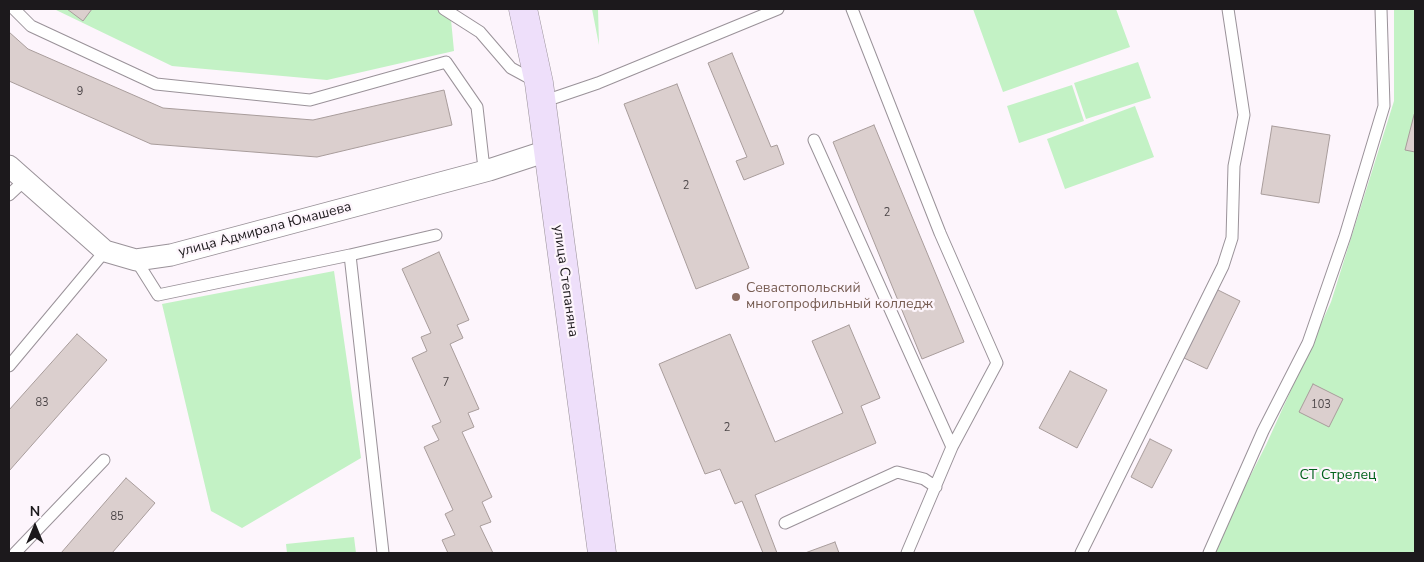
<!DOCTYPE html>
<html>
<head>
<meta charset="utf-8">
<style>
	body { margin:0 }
	#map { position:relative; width:1424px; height:562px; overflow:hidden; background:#fdf5fc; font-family:"Nunito Sans",sans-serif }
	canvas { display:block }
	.frame { position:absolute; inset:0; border:10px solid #1c191c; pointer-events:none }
	.north { position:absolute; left:10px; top:502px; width:50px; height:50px; -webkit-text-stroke:4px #fdf5fc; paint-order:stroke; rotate:0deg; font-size:14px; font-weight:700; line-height:20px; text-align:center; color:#1c191c }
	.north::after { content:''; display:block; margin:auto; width:18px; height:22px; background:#1c191c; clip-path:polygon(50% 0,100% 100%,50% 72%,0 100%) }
</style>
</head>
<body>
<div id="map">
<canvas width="1424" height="562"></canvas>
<div class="frame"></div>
<div class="north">N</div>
</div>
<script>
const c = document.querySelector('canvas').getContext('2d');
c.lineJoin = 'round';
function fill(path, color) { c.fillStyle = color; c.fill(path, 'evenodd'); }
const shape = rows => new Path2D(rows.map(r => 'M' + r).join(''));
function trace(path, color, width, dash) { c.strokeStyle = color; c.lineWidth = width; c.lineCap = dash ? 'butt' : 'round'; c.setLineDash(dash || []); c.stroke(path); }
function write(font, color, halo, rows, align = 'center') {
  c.font = font + ' "Nunito Sans",sans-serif'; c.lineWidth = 4.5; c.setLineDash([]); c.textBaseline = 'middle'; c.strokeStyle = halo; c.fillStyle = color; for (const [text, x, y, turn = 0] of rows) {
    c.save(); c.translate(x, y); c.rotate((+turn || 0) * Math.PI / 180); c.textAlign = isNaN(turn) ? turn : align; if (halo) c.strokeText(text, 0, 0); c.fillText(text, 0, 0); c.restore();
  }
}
const green = shape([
	[54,9,450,9,454,51,327,80,172,66],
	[592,9,598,9,599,45],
	[973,9,1116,9,1130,47,1003,92],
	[1394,9,1415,9,1415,553,1211,553,1266,445,1331,302,1394,101],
	[1138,62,1151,98,1086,119,1074,83],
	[1072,85,1084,121,1019,143,1007,106],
	[1135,106,1154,157,1065,189,1047,139],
	[334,271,361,458,242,528,211,511,162,304],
	[354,537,356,553,287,553,286,544]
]);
const building = shape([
	[67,9,92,9,83,21,67,9],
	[9,32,28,49,163,108,313,120,444,90,452,125,317,157,151,144,9,81,9,32],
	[732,53,771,147,777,145,784,164,744,180,736,161,747,157,708,63,732,53],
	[677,84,749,268,696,289,624,104,677,84],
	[1414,115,1415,116,1415,152,1405,150,1414,115],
	[874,125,964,342,922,359,833,142,874,125],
	[1272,126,1330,135,1319,203,1261,194,1272,126],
	[439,252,469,320,457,325,463,338,450,344,479,409,468,413,474,427,462,432,492,497,482,502,491,522,480,526,493,553,448,553,442,540,455,535,445,514,453,510,424,447,439,440,432,426,441,422,412,358,427,351,421,337,431,333,402,269,439,252],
	[1216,289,1240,301,1207,369,1182,357,1216,289],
	[849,325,880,398,861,406,876,443,755,495,777,553,763,553,742,501,735,504,720,469,705,474,659,364,730,334,775,442,843,413,812,341,849,325],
	[77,334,107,360,9,471,9,410,77,334],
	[1070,371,1107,390,1077,448,1039,428,1070,371],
	[1313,384,1343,399,1329,427,1299,412,1313,384],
	[1150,439,1172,450,1152,488,1131,477,1150,439],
	[126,478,155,503,112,553,61,553,126,478],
	[835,542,839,553,805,553,835,542]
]);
const lane = shape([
	[14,9,31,26,156,84,310,100,446,62,477,107,483,160,489,170],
	[444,9,480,32,511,68,535,81],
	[852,9,940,233,997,363,952,447,907,553],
	[542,102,598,83,778,9],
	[814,140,952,447],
	[9,195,25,180],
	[350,255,436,235],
	[136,260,158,295,350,255,383,553],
	[9,366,105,251],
	[785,523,897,472,924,479,936,487],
	[15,553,104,460],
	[1081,553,1223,266,1232,238,1234,166,1244,115,1228,9],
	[1209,553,1263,431,1308,343,1345,236,1384,106,1381,9]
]);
const street = shape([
	[9,166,105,251,136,260,171,255,489,170,547,151]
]);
const secondary = shape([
	[523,9,539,83,602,553]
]);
const markers = [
	[736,297,5,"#8d6e63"]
];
const numberNames = [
	["9",80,92],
	["2",686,186],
	["2",887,213],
	["7",446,383],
	["83",42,403],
	["103",1321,405],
	["2",727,428],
	["85",117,517]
];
const streetNames = [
	["улица Адмирала Юмашева",265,230,-15],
	["улица Степаняна",565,281,82]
];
const educationNames = [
	["Севастопольский",746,289],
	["многопрофильный колледж",746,305]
];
const parkNames = [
	["СТ Стрелец",1338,476]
];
fill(green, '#c3f2c5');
fill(building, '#dbcfce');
trace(building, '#a89c9b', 1);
trace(lane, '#9a9299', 13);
trace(street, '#9a9299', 23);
trace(secondary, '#9a9299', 29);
trace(lane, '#fff', 11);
trace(street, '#fff', 21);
trace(secondary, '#eedffa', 28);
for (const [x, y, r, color] of markers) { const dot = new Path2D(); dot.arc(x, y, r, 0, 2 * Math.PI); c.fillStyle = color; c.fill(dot); trace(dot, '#fdf5fc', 2); }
write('11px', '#4c4648', null, numberNames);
write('14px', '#1c191c', '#fdf5fc', streetNames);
write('14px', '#785e54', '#fdf5fc', educationNames, 'left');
write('14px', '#01601b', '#fdf5fc', parkNames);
</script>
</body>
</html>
